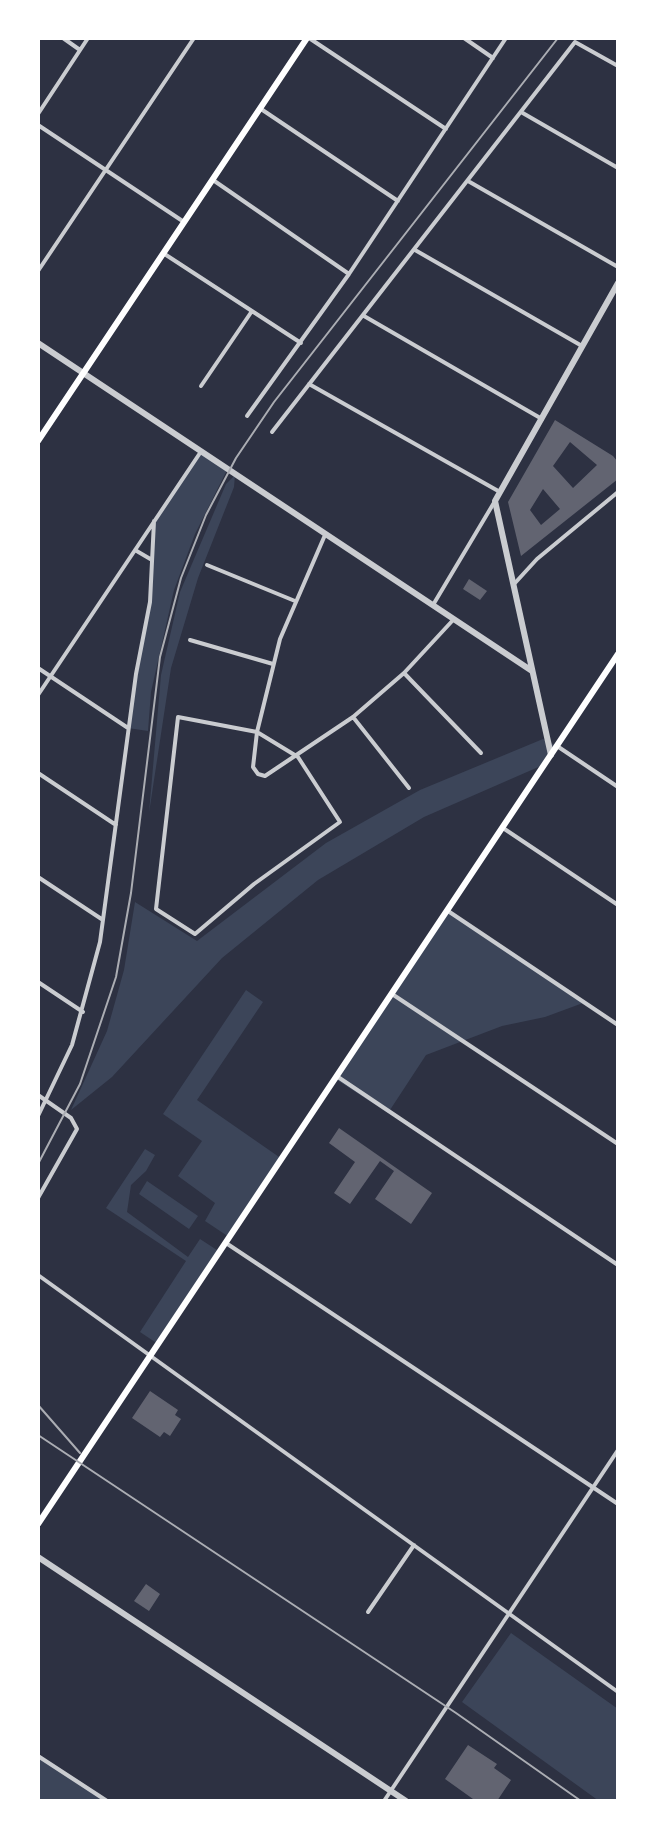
<!DOCTYPE html>
<html>
<head>
<meta charset="utf-8">
<style>
	body { margin:0 }
	#map { position:relative; width:656px; height:1839px; overflow:hidden; background:#2d3142; font-family:Karla,sans-serif }
	canvas { display:block }
	.frame { position:absolute; inset:0; border:40px solid #fff; pointer-events:none }
</style>
</head>
<body>
<div id="map">
<canvas width="656" height="1839"></canvas>
<div class="frame"></div>
</div>
<script>
const c = document.querySelector('canvas').getContext('2d');
c.lineJoin = 'round';
function fill(path, color) { c.fillStyle = color; c.fill(path, 'evenodd'); }
const shape = rows => new Path2D(rows.map(r => 'M' + r).join(''));
function trace(path, color, width, dash) { c.strokeStyle = color; c.lineWidth = width; c.lineCap = dash ? 'butt' : 'round'; c.setLineDash(dash || []); c.stroke(path); }
const green = shape([
	[200,452,227,470,195,534,174,590,151,692,148,731,128,728,150,602,153,529,161,510],
	[235,475,234,487,198,578,171,668,149,813,161,675,180,592,226,484],
	[543,739,555,745,543,765,424,817,318,880,222,958,112,1077,71,1110,107,1031,124,970,135,902,197,941,326,843,420,790],
	[446,910,583,1003,545,1017,502,1026,426,1055,388,1113,334,1078],
	[246,990,263,1002,197,1100,282,1159,229,1237,205,1221,215,1203,178,1176,202,1141,163,1114],
	[145,1149,155,1155,146,1171,131,1185,127,1212,188,1257,200,1239,220,1252,158,1344,140,1332,186,1261,106,1208],
	[147,1181,198,1216,189,1229,139,1194],
	[511,1633,618,1709,618,1801,599,1801,462,1702],
	[38,1755,108,1801,38,1801]
]);
const building = shape([
	[555,420,613,456,618,462,618,479,521,556,508,502],
	[570,442,597,465,573,488,553,466],
	[543,489,560,509,541,525,530,510],
	[469,579,487,591,480,600,463,589],
	[339,1128,432,1193,411,1224,375,1199,394,1171,380,1161,350,1204,334,1193,355,1162,329,1143],
	[150,1391,178,1410,175,1415,181,1419,170,1436,164,1432,160,1437,132,1418],
	[146,1584,160,1594,149,1611,134,1601],
	[468,1745,497,1764,494,1768,511,1780,497,1801,473,1799,445,1779]
]);
const minor = shape([
	[63,38,80,50],
	[309,38,446,129],
	[464,38,493,58],
	[261,109,398,201],
	[521,112,618,168],
	[38,114,88,38],
	[38,125,184,222],
	[213,180,349,274],
	[468,181,618,267],
	[415,250,582,346],
	[163,253,301,343],
	[38,271,194,38],
	[364,316,542,419],
	[309,384,500,492],
	[201,386,252,311],
	[247,416,349,274,506,38],
	[272,432,575,42,618,66],
	[325,535,280,639,257,732,253,767,258,774,265,776,353,717,404,673,454,619],
	[135,550,152,560],
	[207,565,295,601],
	[515,583,537,559,618,492],
	[433,605,495,501],
	[190,640,273,664],
	[38,668,128,728],
	[404,673,481,753],
	[38,695,200,453],
	[178,717,257,732,298,757,340,822,254,884,195,934,156,909,178,717],
	[353,717,409,788],
	[557,746,618,787],
	[38,773,116,825],
	[503,828,618,905],
	[38,877,103,920],
	[448,911,618,1025],
	[38,982,83,1012],
	[392,994,618,1144],
	[338,1077,618,1265],
	[38,1095,71,1118,77,1129,38,1198],
	[38,1116,72,1045,100,942,136,674,150,602,154,521],
	[226,1243,618,1504],
	[38,1275,618,1692],
	[368,1612,414,1545],
	[38,1756,107,1801],
	[384,1801,618,1450]
]);
const tertiary = shape([
	[38,343,532,671],
	[551,755,495,501,618,283],
	[38,1557,406,1801]
]);
const secondary = shape([
	[38,441,307,38],
	[38,1524,618,654]
]);
const rail = shape([
	[38,1164,80,1084,116,977,131,893,160,657,181,578,206,515,236,458,274,402,558,38],
	[38,1405,80,1453],
	[38,1435,456,1713,581,1801]
]);
fill(green, '#3c4559');
fill(building, '#626471');
trace(minor, '#caccd0', 4);
trace(tertiary, '#caccd0', 6);
trace(secondary, '#fff', 6);
trace(rail, '#abadb3', 2);
</script>
</body>
</html>
